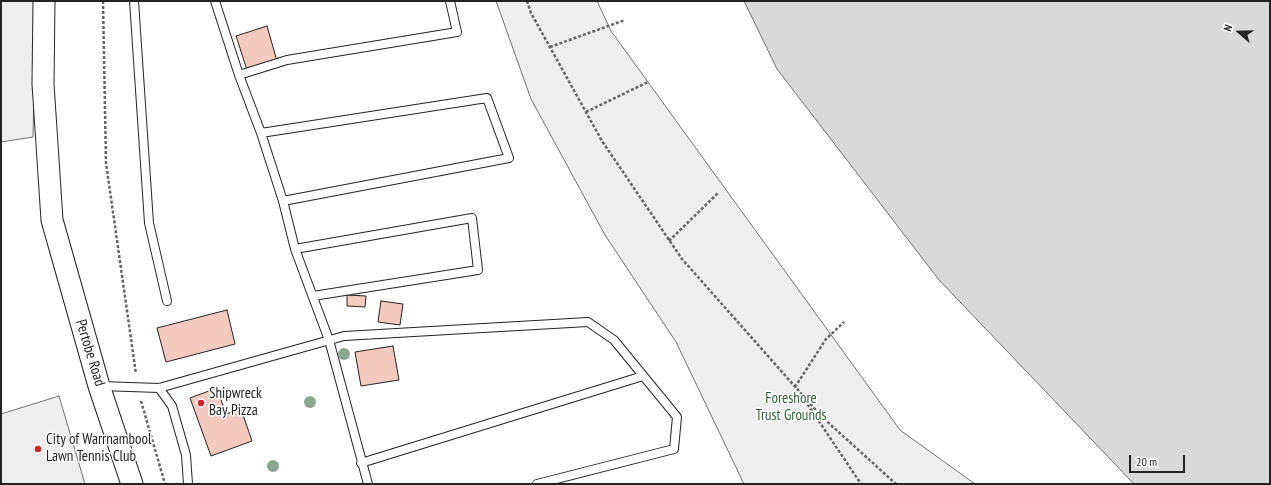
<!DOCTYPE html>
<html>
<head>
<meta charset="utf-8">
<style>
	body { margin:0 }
	#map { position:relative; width:1271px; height:485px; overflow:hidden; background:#fff; font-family:"PT Sans Narrow",sans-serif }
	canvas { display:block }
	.frame { position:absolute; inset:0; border:2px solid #222; pointer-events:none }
	.north { position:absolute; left:1219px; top:12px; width:40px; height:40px; -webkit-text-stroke:3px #fff; paint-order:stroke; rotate:290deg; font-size:11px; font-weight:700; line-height:16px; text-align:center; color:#222 }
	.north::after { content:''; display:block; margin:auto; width:14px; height:18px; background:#222; clip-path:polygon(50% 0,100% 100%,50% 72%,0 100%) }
	.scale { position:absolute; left:1129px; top:455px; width:56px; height:18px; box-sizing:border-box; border:2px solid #222; border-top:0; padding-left:5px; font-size:12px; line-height:14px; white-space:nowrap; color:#222; -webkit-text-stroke:3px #fff; paint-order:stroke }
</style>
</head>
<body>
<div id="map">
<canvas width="1271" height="485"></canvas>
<div class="frame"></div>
<div class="north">N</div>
<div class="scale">20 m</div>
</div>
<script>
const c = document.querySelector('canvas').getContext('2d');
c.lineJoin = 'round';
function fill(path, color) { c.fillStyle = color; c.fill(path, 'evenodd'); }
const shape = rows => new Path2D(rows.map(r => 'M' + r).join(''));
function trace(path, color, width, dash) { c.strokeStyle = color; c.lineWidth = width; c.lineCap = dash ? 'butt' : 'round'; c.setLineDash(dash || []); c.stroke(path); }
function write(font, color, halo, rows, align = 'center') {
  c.font = font + ' "PT Sans Narrow",sans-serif'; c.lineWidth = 3; c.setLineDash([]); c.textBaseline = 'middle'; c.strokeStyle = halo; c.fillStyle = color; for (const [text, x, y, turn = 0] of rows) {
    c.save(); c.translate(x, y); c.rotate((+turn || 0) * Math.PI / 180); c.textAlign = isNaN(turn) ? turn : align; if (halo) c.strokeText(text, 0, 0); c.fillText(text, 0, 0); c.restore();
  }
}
const green = shape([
	[1,1,36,1,33,137,1,142,1,1],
	[496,1,597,1,611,31,900,430,975,484,744,484,676,342,605,235,531,99,496,1],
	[59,396,85,484,1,484,1,414,59,396]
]);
const water = shape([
	[744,1,1270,1,1270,484,1134,484,939,280,777,69,744,1]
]);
const building = shape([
	[267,26,277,61,247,70,236,36,267,26],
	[347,295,366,296,365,307,347,306,347,295],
	[381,301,403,304,400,325,378,322,381,301],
	[227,310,235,344,166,362,157,328,227,310],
	[393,346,399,380,361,386,355,352,393,346],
	[217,388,226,414,241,409,252,441,211,456,190,398,217,388]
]);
const path = shape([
	[103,1,106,163,136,374],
	[527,1,531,13,602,141,682,259,822,417,896,484],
	[550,47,625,20],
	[586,112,648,82],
	[669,241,718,193],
	[795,387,826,339,844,322],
	[802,396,861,484],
	[141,401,165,484]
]);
const service = shape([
	[134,1,149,223,167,301],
	[215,1,239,75,261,133,283,201,295,249,329,340,368,484],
	[239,75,287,60,457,32,450,1],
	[261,133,487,98,509,158,283,201],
	[295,249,472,218,478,270,313,296],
	[100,386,159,388,344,336,588,322,614,340,677,417,674,449,537,484],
	[159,388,172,406,186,455,188,484],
	[361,463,643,376]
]);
const tertiary = shape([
	[44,1,43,84,52,220,99,386,132,484]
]);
const trees = [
	[344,354],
	[310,402],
	[273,466]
];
const markers = [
	[201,403,4,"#c62828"],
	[38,449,4,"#c62828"]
];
const streetNames = [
	["Pertobe Road",90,353,73]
];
const poiNames = [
	["Shipwreck",209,394],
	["Bay Pizza",209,411],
	["City of Warrnambool",46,440],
	["Lawn Tennis Club",46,457]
];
const parkNames = [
	["Foreshore",791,399],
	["Trust Grounds",791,416]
];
fill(green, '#eee');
trace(green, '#6f6f6f', 1);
fill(water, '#d9d9d9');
trace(water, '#6f6f6f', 1);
fill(building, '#f3c9c0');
trace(building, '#222', 1);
trace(service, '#222', 10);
trace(tertiary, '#222', 23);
trace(path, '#646464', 2.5, [3, 2]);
trace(service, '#fff', 8);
trace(tertiary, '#fff', 21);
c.fillStyle = '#8da692';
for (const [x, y] of trees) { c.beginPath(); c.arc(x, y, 6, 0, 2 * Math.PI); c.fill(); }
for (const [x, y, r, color] of markers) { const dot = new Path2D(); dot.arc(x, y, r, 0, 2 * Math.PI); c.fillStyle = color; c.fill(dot); trace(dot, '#fff', 1.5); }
write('15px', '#222', '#fff', streetNames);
write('15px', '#222', '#fff', poiNames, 'left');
write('15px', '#2f5e38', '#fff', parkNames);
</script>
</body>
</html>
